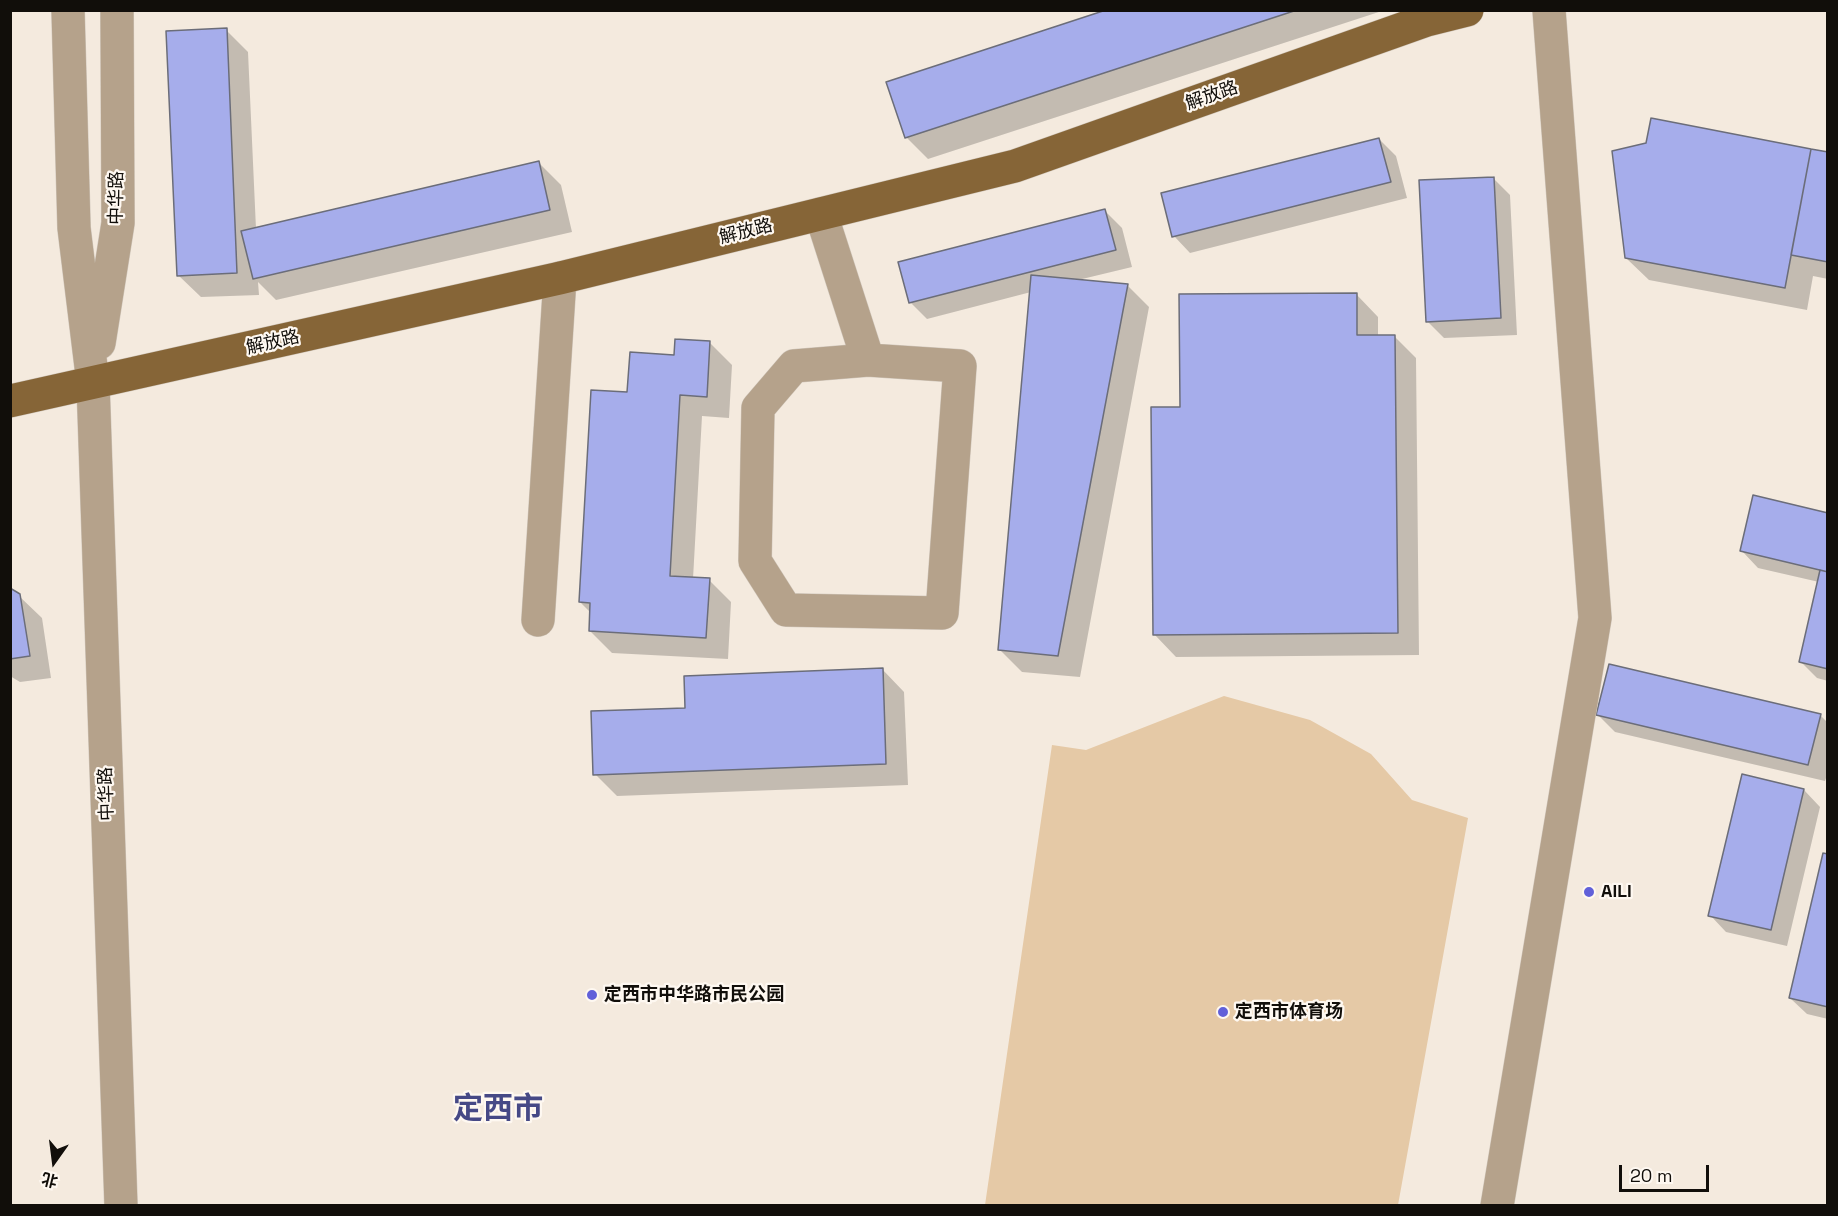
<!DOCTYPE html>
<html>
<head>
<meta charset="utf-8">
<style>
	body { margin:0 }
	#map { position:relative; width:1838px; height:1216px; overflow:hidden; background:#f4eade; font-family:"Space Grotesk","Noto Sans SC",sans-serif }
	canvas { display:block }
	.frame { position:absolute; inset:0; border:12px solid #110e0a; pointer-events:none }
	.north { position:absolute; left:24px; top:1132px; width:60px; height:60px; -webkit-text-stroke:4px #fef8f1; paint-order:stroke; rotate:194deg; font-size:16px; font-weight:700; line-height:24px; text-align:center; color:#110e0a }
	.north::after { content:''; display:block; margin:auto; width:21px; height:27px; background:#110e0a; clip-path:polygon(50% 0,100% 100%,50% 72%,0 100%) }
	.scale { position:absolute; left:1619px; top:1165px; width:90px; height:27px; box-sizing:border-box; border:3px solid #110e0a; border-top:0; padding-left:8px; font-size:18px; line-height:21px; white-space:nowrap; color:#110e0a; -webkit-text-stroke:4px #fef8f1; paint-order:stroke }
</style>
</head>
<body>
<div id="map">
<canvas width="1838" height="1216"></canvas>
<div class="frame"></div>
<div class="north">北</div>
<div class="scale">20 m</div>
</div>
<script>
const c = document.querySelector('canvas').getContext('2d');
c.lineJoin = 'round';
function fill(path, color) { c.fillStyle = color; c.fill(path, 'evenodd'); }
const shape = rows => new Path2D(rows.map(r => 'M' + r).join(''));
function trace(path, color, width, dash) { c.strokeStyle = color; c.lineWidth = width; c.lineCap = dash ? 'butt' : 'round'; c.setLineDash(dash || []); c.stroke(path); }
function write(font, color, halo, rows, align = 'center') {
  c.font = font + ' "Space Grotesk","Noto Sans SC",sans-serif'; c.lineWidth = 4.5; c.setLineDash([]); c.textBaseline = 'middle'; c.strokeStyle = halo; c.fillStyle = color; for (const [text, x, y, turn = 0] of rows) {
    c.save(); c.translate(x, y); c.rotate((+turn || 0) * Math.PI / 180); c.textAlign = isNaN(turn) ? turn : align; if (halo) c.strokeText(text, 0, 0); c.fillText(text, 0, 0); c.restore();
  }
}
const green = shape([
	[1224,696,1310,720,1371,754,1412,800,1468,818,1398,1205,985,1205,1052,745,1086,750]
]);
const shadow = shape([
	[1111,10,1385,10,928,159,906,137],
	[226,30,248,52,256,229,539,163,561,185,572,232,276,300,258,282,259,295,201,297,178,275],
	[1379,139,1396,156,1407,198,1190,253,1174,236],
	[1828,153,1828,279,1813,276,1807,310,1649,280,1626,258],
	[1493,178,1510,195,1517,335,1444,338,1427,321],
	[1105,211,1122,228,1132,267,1078,280,1127,285,1149,307,1080,677,1022,672,1000,650,1031,292,927,319,910,302],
	[1356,294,1378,317,1378,336,1394,336,1416,358,1419,655,1176,657,1154,634,1182,409],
	[710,343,732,365,729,418,702,416,693,579,709,580,731,602,728,659,612,653,590,631,591,613,580,602,629,394,676,357],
	[1828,514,1828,681,1817,678,1800,661,1819,582,1758,568,1742,551],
	[10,590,19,596,42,618,51,678,20,682,10,676],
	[882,669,904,692,908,785,617,796,595,774,687,709],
	[1598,715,1820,715,1828,723,1828,772,1825,781,1615,732],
	[1804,790,1820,807,1787,946,1726,932,1710,915],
	[1828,856,1828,1019,1807,1014,1790,998]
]);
const building = shape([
	[1106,10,1297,10,905,138,886,82,1106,10],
	[227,28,237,273,177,276,166,31,227,28],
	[1651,118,1811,149,1785,288,1625,258,1612,151,1646,143,1651,118],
	[1379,138,1391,182,1172,237,1161,193,1379,138],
	[1811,149,1828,152,1828,262,1791,255,1811,149],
	[539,161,550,210,253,279,241,231,539,161],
	[1494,177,1501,318,1426,322,1419,180,1494,177],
	[1105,209,1116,250,909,303,898,262,1105,209],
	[1031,275,1128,284,1058,656,998,650,1031,275],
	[1357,293,1357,335,1395,335,1398,633,1153,635,1151,407,1180,407,1179,294,1357,293],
	[675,339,710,341,707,397,680,395,670,576,710,578,706,638,589,631,590,603,579,602,591,390,627,392,630,352,674,355,675,339],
	[1753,495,1828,513,1828,572,1740,551,1753,495],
	[1820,570,1828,572,1828,669,1799,662,1820,570],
	[10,588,20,594,30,656,10,659,10,588],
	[1609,664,1821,714,1808,765,1596,715,1609,664],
	[883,668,886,764,593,775,591,711,685,708,684,676,883,668],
	[1742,774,1804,789,1771,930,1708,916,1742,774],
	[1823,853,1828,854,1828,1007,1789,998,1823,853]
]);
const minor = shape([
	[68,10,74,228,93,383,121,1206],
	[821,214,868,360],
	[99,343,118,223,117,10],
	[868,360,960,366,942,613,786,610,755,561,758,408,794,366,868,360],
	[538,620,560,278],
	[1497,1206,1595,618,1549,10]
]);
const major = shape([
	[10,401,560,278,1015,166,1427,20,1467,10]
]);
const markers = [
	[1589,892,6,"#6160d9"],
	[592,995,6,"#6160d9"],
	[1223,1012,6,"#6160d9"]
];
const streetNames = [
	["解放路",1212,96,-19],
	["中华路",117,198,-89],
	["解放路",746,232,-14],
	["解放路",273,343,-13],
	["中华路",107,794,-92]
];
const poiNames = [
	["AILI",1601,892],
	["定西市中华路市民公园",604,995],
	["定西市体育场",1235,1012]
];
const townNames = [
	["定西市",498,1110]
];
fill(green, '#e5c9a6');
fill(shadow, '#0003');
fill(building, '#a6adeb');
trace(building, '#6b6d79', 1.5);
trace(minor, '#d0c7bc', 34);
trace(major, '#d0c7bc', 34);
trace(minor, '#b5a28b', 33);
trace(major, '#866537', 33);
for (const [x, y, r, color] of markers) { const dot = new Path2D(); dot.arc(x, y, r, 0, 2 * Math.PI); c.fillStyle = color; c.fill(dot); trace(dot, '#fef8f1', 2); }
write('18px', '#110e0a', '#fef8f1', streetNames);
write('bold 18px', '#110e0a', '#fef8f1', poiNames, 'left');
write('bold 30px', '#464986', '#fef8f1', townNames);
</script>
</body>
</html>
